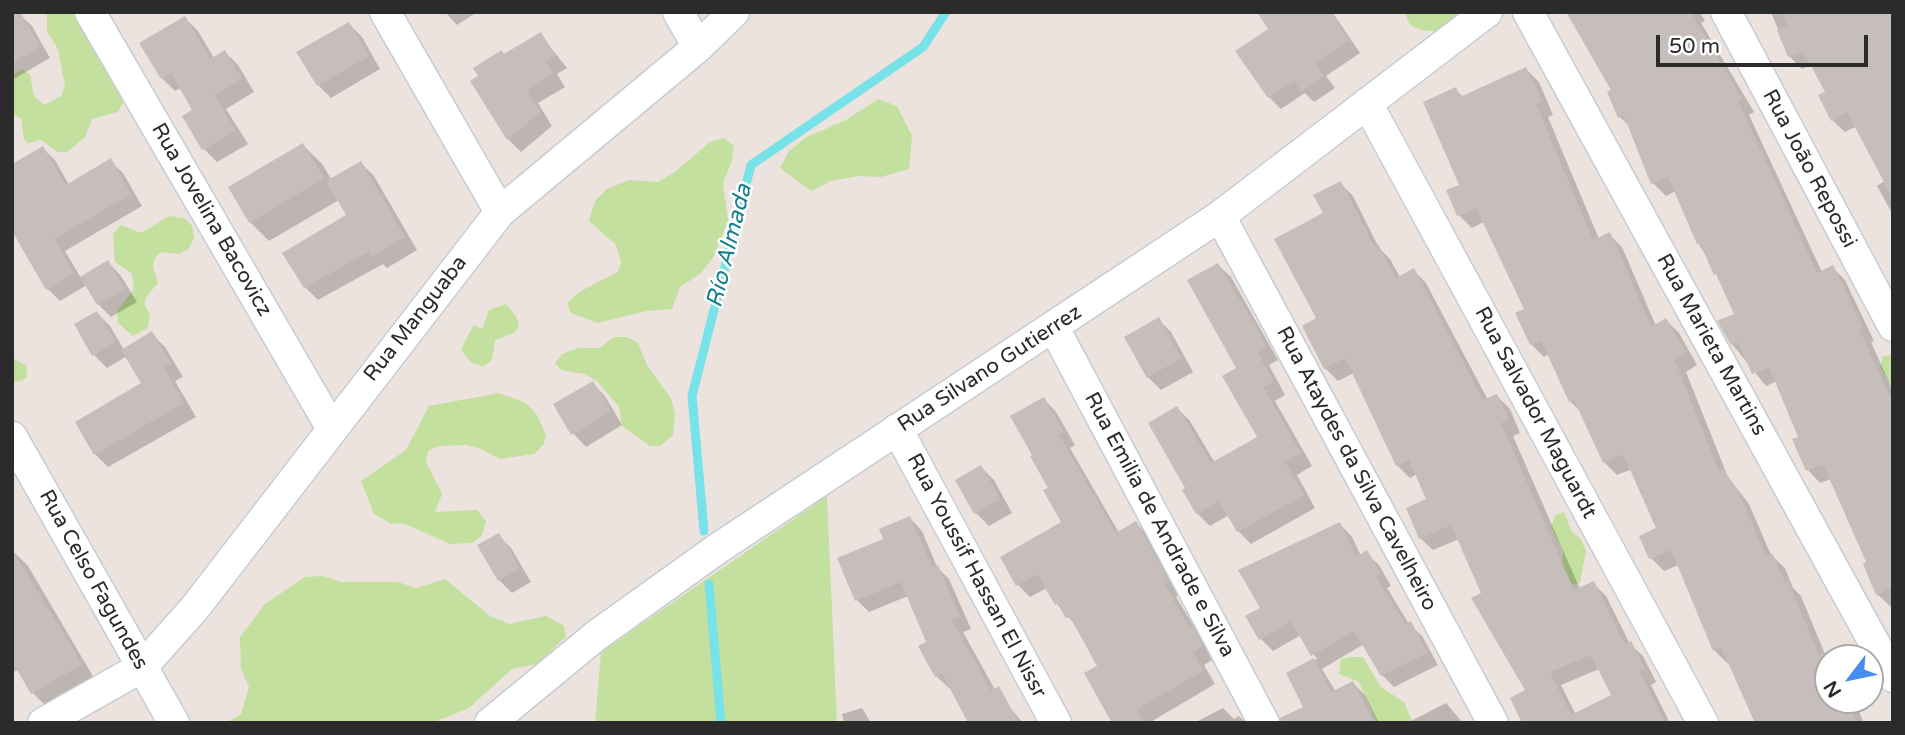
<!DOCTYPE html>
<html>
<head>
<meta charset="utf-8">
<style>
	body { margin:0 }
	#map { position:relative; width:1905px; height:735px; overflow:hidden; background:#ece3de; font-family:"Varela Round",sans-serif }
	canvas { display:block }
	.frame { position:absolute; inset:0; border:14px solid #2b2b2b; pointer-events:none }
	.north { position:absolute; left:1814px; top:644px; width:70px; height:70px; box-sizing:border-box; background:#fff; border:2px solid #aaa; border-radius:50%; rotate:238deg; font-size:19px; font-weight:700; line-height:28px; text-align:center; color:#2b2b2b }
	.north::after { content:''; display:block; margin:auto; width:24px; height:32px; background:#478cf0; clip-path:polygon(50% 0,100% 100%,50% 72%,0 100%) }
	.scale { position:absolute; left:1656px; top:35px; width:212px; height:32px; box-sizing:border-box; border:4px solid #2b2b2b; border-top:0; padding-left:9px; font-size:21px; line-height:24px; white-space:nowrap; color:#2b2b2b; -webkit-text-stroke:5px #fff; paint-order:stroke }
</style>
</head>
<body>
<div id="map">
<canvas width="1905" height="735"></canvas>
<div class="frame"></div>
<div class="north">N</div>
<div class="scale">50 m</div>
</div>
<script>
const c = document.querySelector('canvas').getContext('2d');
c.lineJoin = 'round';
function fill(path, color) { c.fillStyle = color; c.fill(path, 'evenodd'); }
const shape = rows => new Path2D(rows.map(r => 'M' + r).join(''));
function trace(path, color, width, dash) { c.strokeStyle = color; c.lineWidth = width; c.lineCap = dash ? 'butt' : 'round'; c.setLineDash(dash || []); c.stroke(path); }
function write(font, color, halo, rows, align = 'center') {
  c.font = font + ' "Varela Round",sans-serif'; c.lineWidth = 5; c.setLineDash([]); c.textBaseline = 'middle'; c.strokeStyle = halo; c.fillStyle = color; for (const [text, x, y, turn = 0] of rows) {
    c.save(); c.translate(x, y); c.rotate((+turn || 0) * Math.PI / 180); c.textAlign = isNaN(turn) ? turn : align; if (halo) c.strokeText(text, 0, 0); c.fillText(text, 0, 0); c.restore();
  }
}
const green = shape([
	[47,12,79,12,126,98,118,112,92,119,85,137,67,152,58,152,41,140,28,143,24,139,21,118,12,114,12,76,22,69,30,75,34,96,44,105,61,96,65,86,58,49,47,32],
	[1404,12,1466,12,1444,32,1421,30,1410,25],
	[878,99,897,106,912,136,909,169,881,177,859,176,831,181,811,191,780,168,789,151,805,138,846,120],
	[724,138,734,146,732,161,723,183,728,221,714,256,701,273,680,287,672,309,647,311,597,323,571,313,567,303,579,292,618,272,621,262,616,245,589,221,595,201,607,189,629,180,658,182,676,171,710,142],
	[169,216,184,218,192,226,194,238,189,248,180,254,161,252,155,258,153,267,158,283,147,296,144,304,150,315,148,328,133,336,118,323,117,311,134,289,132,274,115,262,113,234,121,225,141,233],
	[506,304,516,316,519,326,514,333,495,340,492,360,483,367,471,362,461,350,466,339,474,325,482,329,489,310],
	[614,337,627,337,638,343,647,365,671,399,675,413,673,435,660,446,650,446,622,426,619,407,598,382,585,374,561,370,555,363,562,354,579,348,600,348],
	[1892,355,1893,357,1893,388,1880,367,1883,356],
	[12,358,26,365,27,377,21,381,12,382],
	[499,393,526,403,537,415,546,435,544,444,534,454,500,459,481,449,467,445,439,446,428,451,426,462,442,494,435,512,477,510,486,521,482,535,472,543,450,544,403,523,391,524,374,514,361,481,406,450,429,406],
	[827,496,837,723,595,723,601,652],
	[1564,512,1572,532,1580,538,1586,551,1580,583,1572,585,1562,575,1563,550,1551,527,1555,515],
	[322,576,342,582,398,582,416,588,445,579,490,616,509,624,546,616,564,626,566,637,537,664,512,669,469,708,432,723,226,723,241,714,249,687,241,669,240,637,265,604,305,577],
	[1350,657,1363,657,1381,687,1404,702,1413,723,1377,723,1359,682,1339,674,1341,659]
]);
const shadow = shape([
	[445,12,477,12,457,25],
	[1305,12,1332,12,1360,53,1326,76,1335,88,1314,102,1305,93,1281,109,1269,97,1271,29],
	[1568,12,1700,12,1705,21,1701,23,1754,112,1749,115,1822,272,1833,268,1845,280,1874,341,1871,342,1893,391,1893,605,1890,606,1877,594,1868,563,1831,479,1820,483,1808,470,1794,440,1800,437,1777,381,1766,386,1732,344,1736,315,1721,280,1698,243,1676,191,1666,196,1653,183,1631,128,1620,117,1614,91],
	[1771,12,1893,12,1893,215,1877,186,1885,181,1857,126,1845,132,1832,120,1827,92,1812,65,1802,69,1789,56],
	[20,15,32,26,50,58,12,80,12,20],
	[185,18,198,31,214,58,225,52,238,65,254,92,226,109,248,144,217,162,204,149,185,117,195,111,181,88,175,91,162,78],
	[349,24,362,37,380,69,331,98,318,85],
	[540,34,567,68,557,74,565,87,538,103,552,126,521,152,508,139,505,56],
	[1526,69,1539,82,1553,115,1548,117,1599,239,1609,234,1622,247,1656,326,1666,320,1679,333,1697,365,1686,372,1728,477,1749,504,1771,555,1785,568,1793,588,1801,596,1825,654,1830,658,1828,658,1828,700,1854,700,1864,723,1757,723,1730,662,1727,663,1714,650,1679,565,1664,571,1651,558,1641,537,1659,529,1632,469,1617,475,1604,462,1582,413,1570,401,1549,354,1544,357,1531,344,1526,310,1484,222,1472,228,1459,215,1461,186,1455,89,1463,97],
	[303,145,322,164,332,180,361,163,374,176,417,250,387,268,383,264,318,300,305,287,349,216,339,200,269,241,250,222],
	[42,148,55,160,69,185,110,161,123,173,142,206,65,251,81,278,108,262,121,276,137,302,111,317,98,304,87,285,60,301,48,289,16,230,12,232,12,166],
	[1340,183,1353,196,1379,248,1390,259,1400,277,1414,271,1426,283,1488,400,1497,396,1510,409,1520,433,1513,436,1580,589,1594,584,1606,596,1630,644,1643,656,1656,682,1651,685,1670,723,1524,723,1528,691,1459,539,1433,550,1420,538,1429,500,1417,474,1410,478,1397,465,1354,373,1338,381,1325,368,1319,319,1325,214],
	[1599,669,1613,696,1576,715,1561,685],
	[1218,265,1231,277,1278,360,1269,365,1285,395,1275,401,1312,466,1297,475,1315,508,1251,544,1238,531,1229,515,1210,526,1197,513,1187,489,1177,408,1190,421,1215,463,1259,438,1239,368],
	[97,313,110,326,124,350,152,334,165,347,183,377,175,381,196,417,108,467,95,454,143,384,127,356,107,368,94,355,76,325],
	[1158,319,1171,332,1193,372,1161,390,1148,377],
	[592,383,605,396,622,425,586,447,573,433],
	[1044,399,1056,412,1075,445,1070,448,1119,533,1136,523,1149,536,1180,595,1176,597,1214,659,1204,665,1215,684,1149,723,1122,723,1099,666,1078,628,1056,603,1047,588,1030,597,1018,585,1064,523,1050,488],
	[981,467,994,480,1012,513,989,526,976,513],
	[910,518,922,531,937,567,949,579,971,629,963,632,1004,706,949,688,936,676,928,643,908,596,869,612,857,600,885,540],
	[1340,524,1352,537,1361,556,1366,553,1379,565,1391,586,1387,588,1409,624,1422,636,1438,665,1394,687,1382,675,1364,644,1322,669,1336,692,1353,683,1365,695,1379,723,1303,723,1305,707,1288,674,1317,659,1301,635,1273,651,1260,638,1262,609],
	[498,535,511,548,531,582,512,593,499,580],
	[15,553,28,566,94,678,46,706,33,693,19,669,12,673,12,554],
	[1446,703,1463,723,1407,723],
	[1008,705,1023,723,977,723],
	[862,708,871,723,844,723,842,714],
	[1223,708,1234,719,1239,716,1246,723,1194,723]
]);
const stream = shape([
	[704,531,692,396,751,165,923,47,946,12],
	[709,584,721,723]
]);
const building = shape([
	[12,12,20,12,41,46,12,63],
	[1257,12,1331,12,1349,40,1315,63,1324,76,1301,91,1294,81,1268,98,1235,51,1268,29],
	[1566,12,1691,12,1742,99,1738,101,1817,273,1833,265,1863,328,1859,329,1893,404,1893,587,1876,595,1863,564,1866,562,1823,464,1806,471,1792,439,1798,437,1769,367,1752,374,1738,342,1731,345,1717,321,1734,314,1716,274,1714,275,1700,243,1697,244,1668,177,1651,184,1624,116,1618,118,1607,92,1611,90],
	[1782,12,1893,12,1893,199,1847,112,1831,121,1818,95,1825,92,1803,51,1788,57,1777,30,1787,26],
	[185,16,210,59,225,50,242,79,214,95,236,131,202,150,182,116,192,110,171,73,161,79,139,43],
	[349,22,369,56,317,86,296,52],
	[541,32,555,55,545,61,553,73,527,90,540,112,507,140,470,81,478,76,473,68,502,50,504,54],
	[1526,67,1542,101,1536,104,1593,240,1610,232,1651,327,1666,318,1686,352,1674,358,1719,471,1723,469,1737,489,1766,556,1772,553,1785,582,1788,581,1819,655,1826,652,1829,658,1828,700,1848,700,1856,723,1755,723,1721,647,1713,651,1671,550,1649,559,1639,536,1656,528,1623,454,1603,463,1574,400,1569,402,1541,340,1530,345,1515,313,1524,309,1476,208,1457,216,1446,190,1459,185,1423,102,1456,87,1460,97],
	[303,143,324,178,249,223,228,187],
	[43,146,66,185,111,158,131,194,54,239,74,273,46,290,12,231,12,164],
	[361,161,405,237,372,256,370,251,304,288,282,253,346,215,326,181],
	[1341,181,1374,246,1378,244,1396,278,1414,268,1483,400,1497,394,1509,420,1501,423,1574,590,1594,581,1625,645,1631,641,1645,669,1640,672,1665,723,1522,723,1510,698,1525,690,1471,598,1481,593,1451,525,1419,539,1406,508,1426,499,1409,460,1396,466,1345,358,1324,369,1302,326,1316,318,1274,239,1323,213,1313,195],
	[1591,655,1611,695,1571,715,1550,672],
	[108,260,125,289,97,305,80,277],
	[1218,263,1267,346,1257,352,1274,382,1263,387,1301,453,1285,462,1304,495,1237,532,1219,501,1196,514,1182,490,1185,488,1148,423,1177,406,1211,463,1257,437,1222,376,1236,368,1187,280],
	[97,311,116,342,92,356,74,324],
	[1159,317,1181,358,1147,378,1124,337],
	[152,331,171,363,164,368,184,403,94,455,75,422,141,383,121,350],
	[593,381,611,411,571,435,553,404],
	[1044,397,1064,432,1059,435,1116,533,1136,521,1169,582,1165,584,1189,628,1193,626,1203,646,1193,652,1203,671,1137,709,1145,723,1112,723,1084,673,1097,666,1070,617,1066,618,1057,603,1055,605,1037,574,1016,586,1000,557,1061,522,1043,490,1048,488,1030,456,1032,455,1010,416],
	[981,465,1000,499,974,514,955,480],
	[910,516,932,567,938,565,960,617,952,620,991,691,999,686,1019,723,968,723,942,673,935,677,918,646,926,642,901,582,855,601,837,558,883,539,879,529],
	[1340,522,1356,557,1367,550,1380,573,1376,576,1405,624,1411,621,1427,653,1381,676,1354,631,1311,656,1291,621,1259,640,1245,616,1260,608,1238,570],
	[499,533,520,568,498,581,477,545],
	[12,550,82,664,31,694,12,661],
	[1314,658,1331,692,1353,681,1374,723,1281,723,1280,718,1303,707,1286,673]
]);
const minor = shape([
	[90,12,331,427],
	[385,12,500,212],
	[678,12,698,47],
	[1528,12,1893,677],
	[1726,12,1893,326],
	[1367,103,1703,723],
	[1220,216,1493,723],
	[1054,328,1264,723],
	[897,429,1056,723],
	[12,437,174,723],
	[43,723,142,667,194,609,500,212,698,47,734,12],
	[490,723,597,635,717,549,1220,216,1487,12]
]);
const streetNames = [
	["Rua João Repossi",1809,169,62],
	["Rua Jovelina Bacovicz",211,220,60],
	["Rua Manguaba",416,319,-52],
	["Rua Marieta Martins",1711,345,61],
	["Rua Silvano Gutierrez",990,369,-33],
	["Rua Salvador Maguardt",1535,413,62],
	["Rua Ataydes da Silva Cavelheiro",1356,469,62],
	["Rua Emilia de Andrade e Silva",1159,525,62],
	["Rua Youssif Hassan El Nissr",976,576,62],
	["Rua Celso Fagundes",93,580,61]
];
const waterNames = [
	["Río Almada",730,246,-76]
];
fill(green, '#c3e09e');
fill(shadow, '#0003');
trace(stream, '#77e3e8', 9);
fill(building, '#c5beba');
trace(minor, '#c6ccd4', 33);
trace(minor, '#fff', 30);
write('21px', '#2b2b2b', '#fff', streetNames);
write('italic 23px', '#15808f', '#fff', waterNames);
</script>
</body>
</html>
